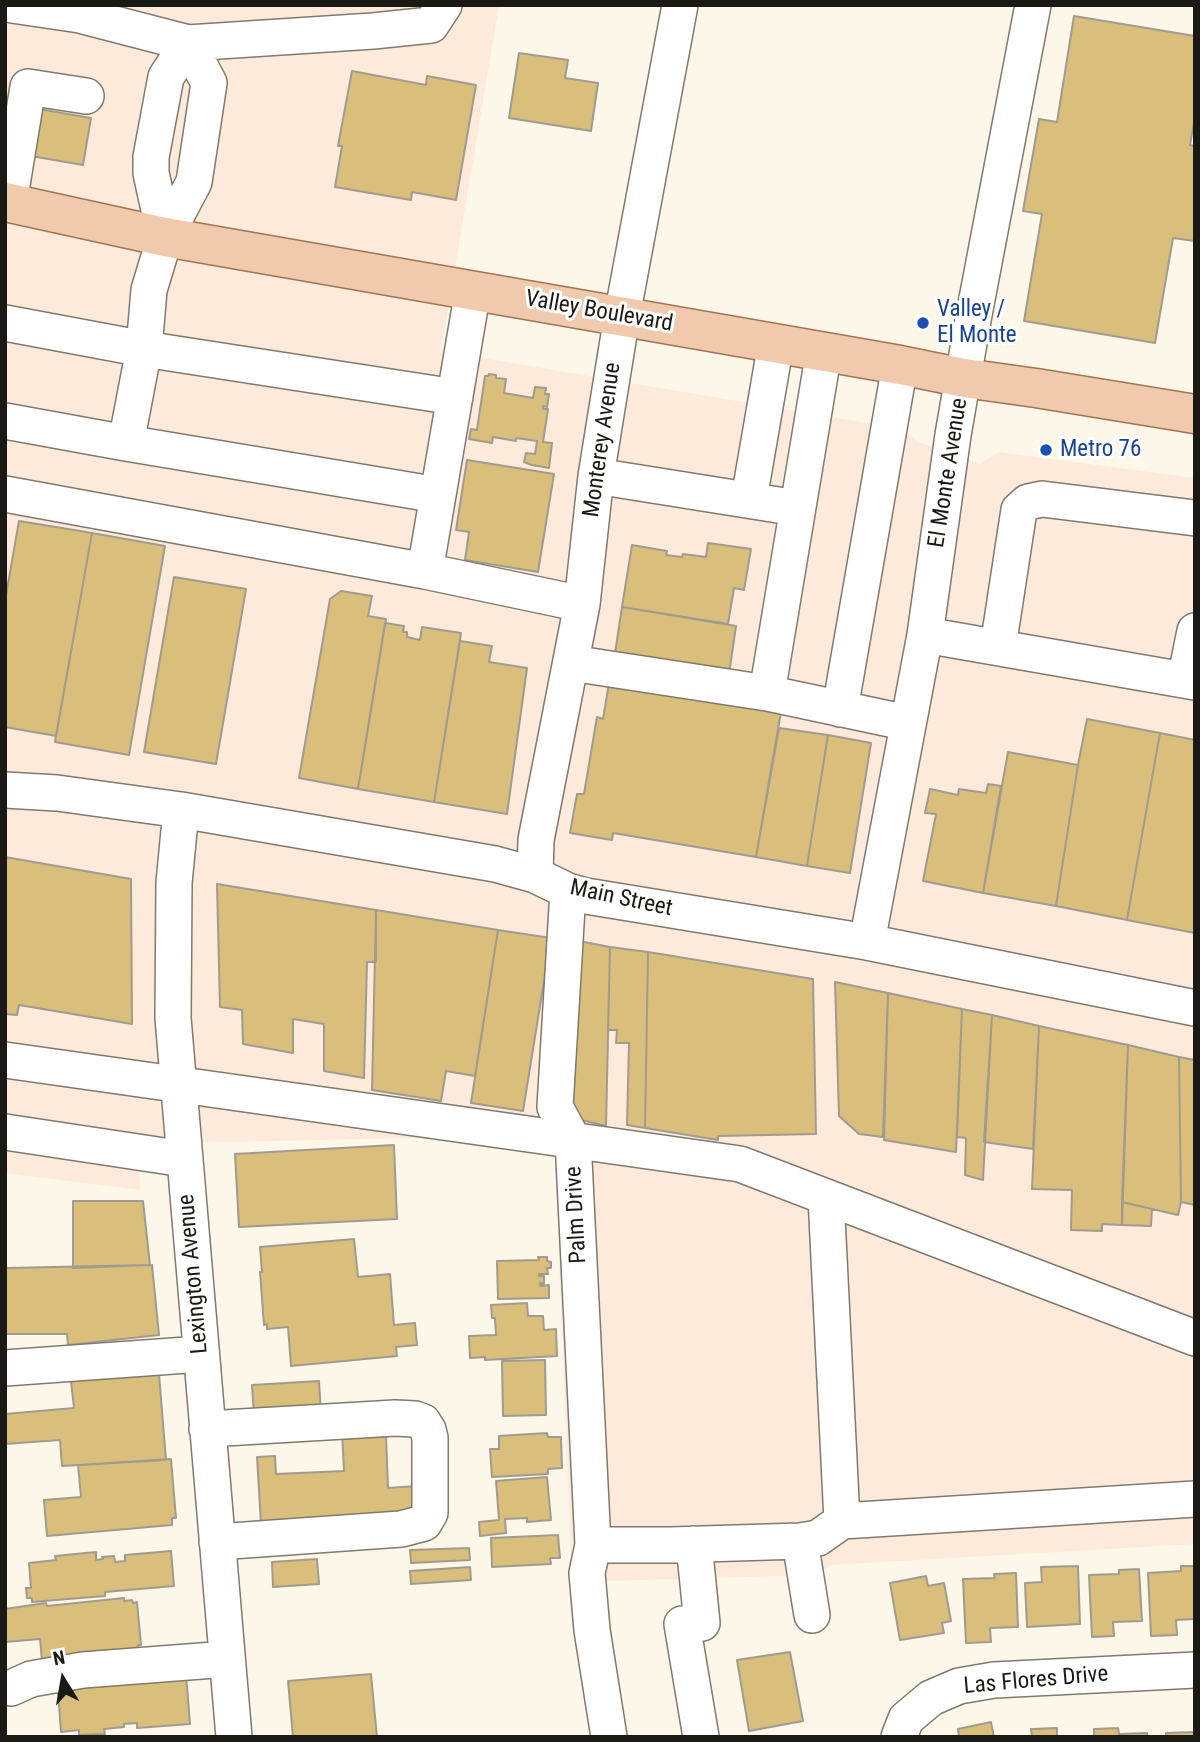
<!DOCTYPE html>
<html>
<head>
<meta charset="utf-8">
<style>
	body { margin:0 }
	#map { position:relative; width:1200px; height:1742px; overflow:hidden; background:#fdf7e9; font-family:"Roboto Condensed",sans-serif }
	canvas { display:block }
	.frame { position:absolute; inset:0; border:7px solid #1b1914; pointer-events:none }
	.north { position:absolute; left:28px; top:1644px; width:70px; height:70px; -webkit-text-stroke:5px #fff; paint-order:stroke; rotate:349deg; font-size:19px; font-weight:700; line-height:28px; text-align:center; color:#1b1914 }
	.north::after { content:''; display:block; margin:auto; width:24px; height:32px; background:#1b1914; clip-path:polygon(50% 0,100% 100%,50% 72%,0 100%) }
</style>
</head>
<body>
<div id="map">
<canvas width="1200" height="1742"></canvas>
<div class="frame"></div>
<div class="north">N</div>
</div>
<script>
const c = document.querySelector('canvas').getContext('2d');
c.lineJoin = 'round';
function fill(path, color) { c.fillStyle = color; c.fill(path, 'evenodd'); }
const shape = rows => new Path2D(rows.map(r => 'M' + r).join(''));
function trace(path, color, width, dash) { c.strokeStyle = color; c.lineWidth = width; c.lineCap = dash ? 'butt' : 'round'; c.setLineDash(dash || []); c.stroke(path); }
function write(font, color, halo, rows, align = 'center') {
  c.font = font + ' "Roboto Condensed",sans-serif'; c.lineWidth = 6; c.setLineDash([]); c.textBaseline = 'middle'; c.strokeStyle = halo; c.fillStyle = color; for (const [text, x, y, turn = 0] of rows) {
    c.save(); c.translate(x, y); c.rotate((+turn || 0) * Math.PI / 180); c.textAlign = isNaN(turn) ? turn : align; if (halo) c.strokeText(text, 0, 0); c.fillText(text, 0, 0); c.restore();
  }
}
const commercial = shape([
	[5,5,499,5,441,351,903,429,918,442,980,464,999,452,1195,478,1195,1544,831,1565,815,1575,572,1582,555,1157,455,1137,138,1144,140,1190,5,1173]
]);
const building = shape([
	[1074,16,1195,36,1195,117,1190,145,1195,146,1195,241,1173,238,1155,343,1024,321,1042,214,1023,211,1039,119,1057,122,1074,16],
	[519,53,568,60,565,78,598,83,591,131,509,118,519,53],
	[352,71,426,85,427,76,476,85,456,200,412,192,411,200,335,187,342,146,338,146,352,71],
	[33,108,91,118,83,165,25,155,33,108],
	[489,374,496,375,496,378,506,379,504,393,533,398,535,387,546,388,545,394,549,394,547,407,543,406,543,409,548,409,543,442,552,443,549,468,532,465,524,462,526,453,535,454,537,441,516,438,516,441,493,437,492,443,469,439,471,429,477,430,485,376,488,376,489,374],
	[467,460,554,474,538,572,465,560,469,532,456,530,467,460],
	[19,521,92,533,56,736,5,727,5,601,19,521],
	[92,533,165,546,129,755,55,742,92,533],
	[708,543,751,549,744,590,734,588,728,624,622,607,632,545,667,551,666,555,682,557,683,554,706,557,708,543],
	[174,577,246,589,216,764,144,752,174,577],
	[341,591,372,596,368,616,386,619,358,789,299,778,330,599,341,591],
	[622,607,736,626,729,674,614,660,622,607],
	[385,623,404,626,403,632,407,632,407,637,420,640,422,627,461,633,434,802,358,789,385,623],
	[460,641,492,646,489,662,527,668,507,814,434,802,460,641],
	[609,683,781,712,756,857,613,833,612,840,570,833,577,794,584,794,597,717,603,719,609,683],
	[1087,719,1160,733,1127,920,1056,906,1078,765,1087,719],
	[779,728,828,735,807,866,756,857,779,728],
	[1160,733,1195,740,1195,933,1127,920,1160,733],
	[828,735,871,743,850,873,807,866,828,735],
	[1008,752,1078,765,1056,906,983,893,1008,752],
	[988,784,1001,786,983,893,923,881,936,814,925,813,930,789,958,795,959,789,986,793,988,784],
	[5,857,131,879,132,1024,19,1005,17,1015,5,1014,5,857],
	[217,884,376,910,376,962,367,962,364,1078,324,1071,324,1024,293,1019,293,1053,243,1044,242,1010,220,1007,217,884],
	[376,910,498,930,475,1076,446,1071,441,1101,372,1090,376,910],
	[498,930,551,938,523,1111,471,1103,498,930],
	[574,940,610,947,606,1126,569,1117,574,940],
	[610,947,648,952,645,1128,627,1125,629,1043,616,1043,617,1030,608,1030,610,947],
	[648,952,813,979,816,1134,718,1136,718,1140,645,1128,648,952],
	[835,982,888,993,883,1137,859,1134,839,1116,835,982],
	[888,993,962,1009,956,1152,884,1140,888,993],
	[962,1009,992,1015,983,1180,965,1175,966,1138,957,1137,962,1009],
	[992,1015,1039,1026,1033,1149,984,1142,992,1015],
	[1039,1026,1128,1045,1122,1225,1102,1224,1102,1231,1071,1230,1072,1190,1032,1189,1039,1026],
	[1128,1045,1179,1057,1181,1202,1178,1215,1122,1202,1128,1045],
	[1179,1057,1195,1060,1195,1205,1181,1202,1179,1057],
	[394,1145,397,1219,239,1227,235,1154,394,1145],
	[73,1201,143,1201,150,1265,73,1268,73,1201],
	[1122,1202,1152,1209,1151,1226,1122,1225,1122,1202],
	[354,1239,358,1277,390,1274,394,1325,415,1323,417,1345,396,1347,397,1356,291,1366,288,1327,267,1329,267,1324,264,1325,260,1272,262,1272,260,1247,354,1239],
	[538,1257,547,1257,547,1261,551,1262,551,1268,547,1268,548,1274,539,1274,539,1276,544,1276,544,1284,540,1283,540,1286,549,1285,549,1298,498,1299,497,1261,539,1260,538,1257],
	[152,1265,159,1335,68,1345,67,1334,5,1334,5,1268,152,1265],
	[527,1303,528,1316,543,1316,544,1330,556,1329,557,1356,485,1360,485,1357,470,1358,469,1336,496,1335,495,1318,492,1318,491,1305,527,1303],
	[545,1360,546,1415,503,1416,502,1361,545,1360],
	[159,1374,166,1460,62,1466,60,1440,5,1444,5,1414,74,1408,71,1381,159,1374],
	[319,1381,321,1413,254,1416,252,1385,319,1381],
	[342,1431,386,1435,388,1488,416,1486,418,1516,261,1524,257,1457,275,1456,276,1474,344,1471,342,1431],
	[547,1433,548,1437,561,1437,562,1468,548,1469,548,1474,492,1477,490,1449,499,1449,499,1436,547,1433],
	[171,1459,176,1518,172,1518,172,1525,47,1536,44,1500,81,1497,78,1465,171,1459],
	[547,1477,551,1520,527,1522,527,1518,505,1519,506,1533,480,1536,479,1522,499,1520,496,1481,547,1477],
	[558,1535,560,1558,550,1558,551,1564,492,1567,491,1538,558,1535],
	[469,1548,470,1560,411,1563,410,1550,469,1548],
	[171,1551,174,1586,105,1592,105,1596,32,1602,32,1598,27,1598,26,1588,31,1588,29,1563,56,1560,55,1556,96,1552,96,1560,103,1559,102,1557,114,1556,115,1562,125,1561,125,1555,171,1551],
	[317,1559,319,1584,273,1587,272,1562,317,1559],
	[1078,1566,1080,1624,1027,1627,1025,1583,1042,1582,1041,1567,1078,1566],
	[1181,1566,1195,1566,1195,1619,1176,1620,1177,1635,1151,1636,1148,1573,1181,1571,1181,1566],
	[470,1567,471,1580,411,1584,410,1571,470,1567],
	[1139,1569,1142,1621,1113,1622,1114,1636,1092,1637,1089,1575,1119,1574,1119,1570,1139,1569],
	[1016,1573,1018,1627,990,1628,991,1642,966,1643,963,1579,995,1578,994,1574,1016,1573],
	[926,1576,928,1586,944,1583,951,1621,942,1623,944,1633,900,1640,890,1583,926,1576],
	[124,1598,124,1601,132,1600,133,1603,137,1602,141,1645,138,1645,138,1651,42,1661,40,1639,5,1642,5,1609,46,1603,47,1606,124,1598],
	[790,1652,803,1721,749,1731,737,1660,790,1652],
	[186,1674,190,1724,137,1728,137,1723,124,1724,124,1727,104,1729,105,1734,79,1735,79,1730,61,1732,58,1691,75,1690,74,1682,186,1674],
	[371,1674,377,1737,293,1737,288,1681,371,1674],
	[991,1722,994,1737,959,1737,958,1729,991,1722],
	[1057,1728,1057,1737,1032,1737,1031,1729,1057,1728],
	[1118,1728,1119,1734,1147,1733,1147,1737,1094,1737,1094,1729,1118,1728],
	[1195,1732,1195,1737,1166,1737,1166,1733,1195,1732]
]);
const minor = shape([
	[12,5,80,15,188,43,373,31,431,25,444,5],
	[188,43,209,83,194,182,165,237,151,173,151,157,166,77,188,43],
	[9,203,28,87,86,96],
	[5,323,144,349,455,397],
	[5,421,126,443,144,349,149,290,165,237],
	[126,443,438,495],
	[596,476,797,508],
	[5,494,425,571,582,604],
	[749,499,776,343],
	[425,571,473,290],
	[925,635,1195,682],
	[998,647,1019,510,1028,502,1042,499,1195,518],
	[571,663,767,693,908,723],
	[1185,680,1195,631],
	[767,693,824,351],
	[840,709,900,365],
	[5,790,57,793,181,810,495,864,535,875,568,891,586,896,867,942,1195,1008],
	[181,810,174,883,173,1018,234,1737],
	[535,875,536,840,582,604,596,476,622,316,680,5],
	[568,891,555,1107,573,1140,593,1545,587,1573,592,1630,609,1737],
	[867,942,925,635,953,435,973,320,1033,5],
	[5,1060,740,1164,1195,1338],
	[5,1132,184,1159],
	[826,1197,842,1521],
	[5,1368,201,1354],
	[207,1429,395,1418,415,1419,423,1422,428,1430,430,1438,430,1513,424,1523,401,1529,217,1542],
	[800,1541,812,1615],
	[694,1544,702,1623],
	[593,1545,671,1545,800,1541,818,1538,842,1521,1195,1499],
	[682,1624,701,1737],
	[11,1688,31,1679,83,1670,227,1659],
	[899,1737,906,1719,931,1698,959,1686,994,1680,1195,1670]
]);
const major = shape([
	[5,202,165,237,900,365,964,378,1036,388,1195,414]
]);
const markers = [
	[923,323,7,"#1a4fb4"],
	[1046,450,7,"#1a4fb4"]
];
const transitNames = [
	["Valley /",937,310],
	["El Monte",937,336],
	["Metro 76",1060,450]
];
const streetNames = [
	["Valley Boulevard",599,312,10],
	["Monterey Avenue",603,440,-82],
	["El Monte Avenue",949,473,-81],
	["Main Street",621,899,12],
	["Palm Drive",577,1215,-93],
	["Lexington Avenue",194,1274,-95],
	["Las Flores Drive",1036,1681,-5]
];
fill(commercial, '#fdeada');
fill(building, '#d9bf7b');
trace(building, '#a09b8e', 2);
trace(minor, '#7f7a6d', 38);
trace(major, '#a07454', 41);
trace(minor, '#fff', 35);
trace(major, '#f1c9ad', 38);
for (const [x, y, r, color] of markers) { const dot = new Path2D(); dot.arc(x, y, r, 0, 2 * Math.PI); c.fillStyle = color; c.fill(dot); trace(dot, '#fff', 2.5); }
write('23px', '#164399', '#fff', transitNames, 'left');
write('23px', '#1b1914', '#fff', streetNames);
</script>
</body>
</html>
